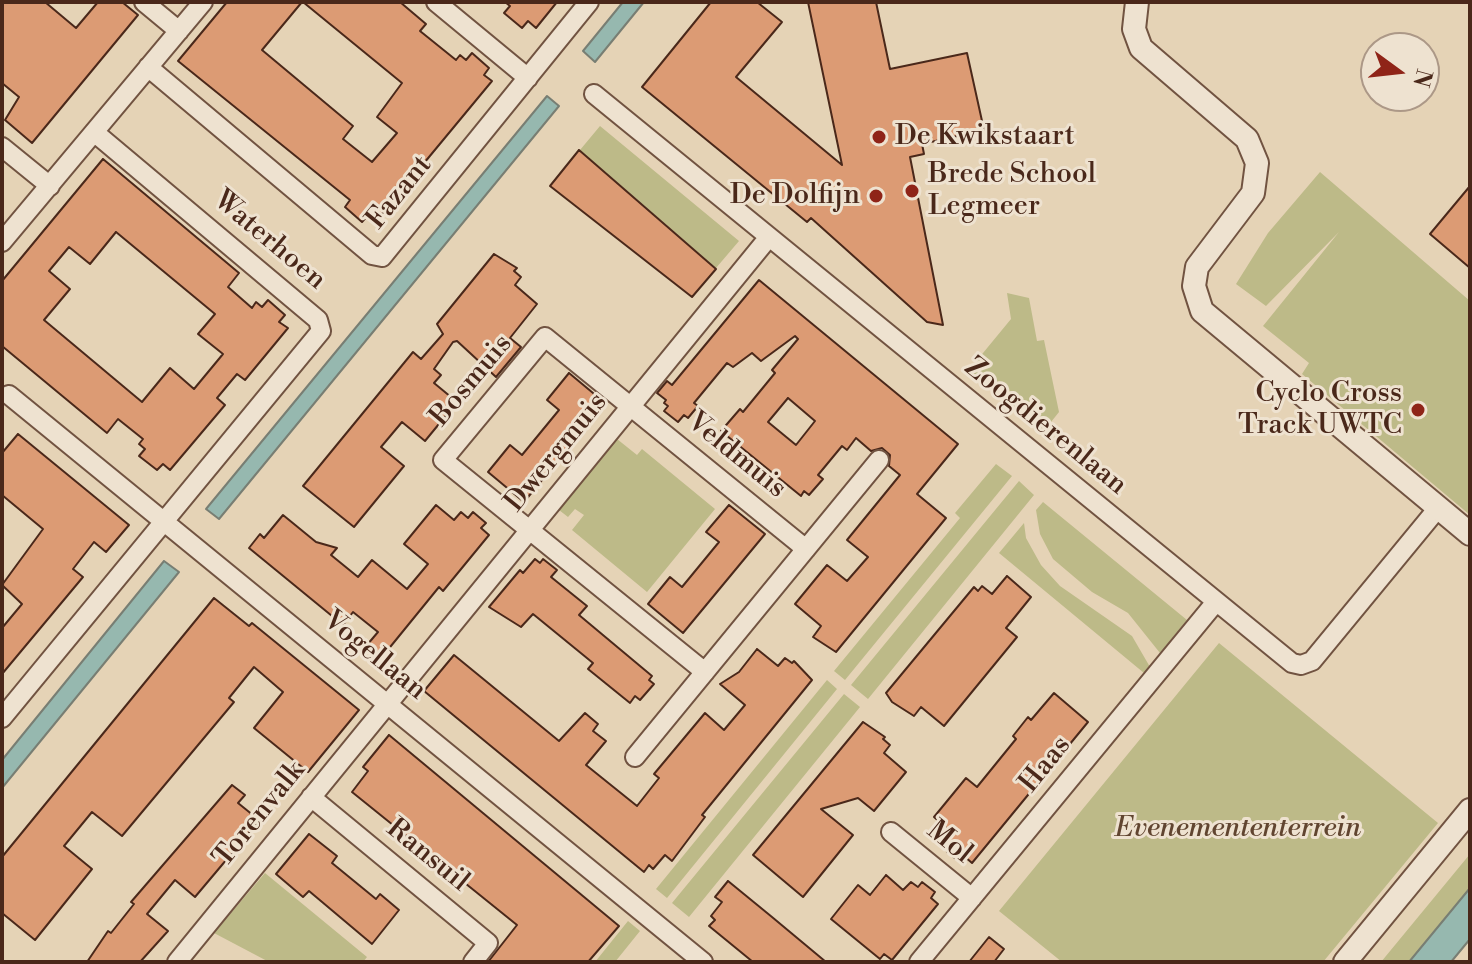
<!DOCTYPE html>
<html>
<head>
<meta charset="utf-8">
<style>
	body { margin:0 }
	#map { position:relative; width:1472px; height:964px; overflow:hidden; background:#e5d3b6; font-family:"Libre Bodoni",serif }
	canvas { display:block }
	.frame { position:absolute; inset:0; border:4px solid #4a281a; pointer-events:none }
	.north { position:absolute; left:1360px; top:32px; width:80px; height:80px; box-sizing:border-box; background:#eee2d0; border:2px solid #ac9887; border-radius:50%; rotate:105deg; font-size:22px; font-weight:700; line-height:32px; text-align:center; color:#4a281a }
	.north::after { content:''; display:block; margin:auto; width:28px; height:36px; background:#8f2418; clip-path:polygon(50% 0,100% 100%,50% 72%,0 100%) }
</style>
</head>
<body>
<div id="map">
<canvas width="1472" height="964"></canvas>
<div class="frame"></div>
<div class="north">N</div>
</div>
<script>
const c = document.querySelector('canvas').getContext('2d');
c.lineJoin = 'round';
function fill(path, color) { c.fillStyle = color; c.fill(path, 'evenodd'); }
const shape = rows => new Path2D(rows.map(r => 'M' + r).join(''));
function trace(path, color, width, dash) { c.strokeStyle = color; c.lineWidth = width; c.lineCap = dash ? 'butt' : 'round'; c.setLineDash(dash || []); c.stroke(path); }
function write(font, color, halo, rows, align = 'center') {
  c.font = font + ' "Libre Bodoni",serif'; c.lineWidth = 6; c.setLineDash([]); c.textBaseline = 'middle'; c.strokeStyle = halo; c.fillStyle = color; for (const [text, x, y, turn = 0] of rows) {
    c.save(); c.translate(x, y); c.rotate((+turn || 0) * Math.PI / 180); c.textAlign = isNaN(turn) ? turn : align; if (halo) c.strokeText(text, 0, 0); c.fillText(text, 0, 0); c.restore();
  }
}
const green = shape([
	[600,126,739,241,716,268,580,150],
	[1320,172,1470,301,1470,515,1302,374,1309,363,1263,326,1339,232,1266,306,1236,284,1268,233],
	[1007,293,1029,298,1037,341,1044,340,1059,412,1043,432,969,370,1011,319],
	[617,439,637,455,642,449,715,509,647,592,572,530,584,515,575,509,568,517,559,510],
	[996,464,1012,476,845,680,834,671,960,518,955,513],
	[1019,481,1034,495,868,699,851,685],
	[1043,502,1187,620,1160,653,1128,613,1092,592,1053,559,1040,534,1036,510],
	[1024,523,1026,538,1041,565,1060,586,1132,636,1150,667,1144,673,999,553],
	[1219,643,1438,823,1323,962,1062,962,999,911],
	[827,680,837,689,667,898,656,889],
	[844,694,860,707,689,917,672,903],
	[1470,854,1470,888,1410,962,1381,962],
	[265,873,367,957,363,962,269,962,214,933],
	[628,921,640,931,615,962,595,962]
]);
const water = shape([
	[623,2,644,2,595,62,583,51,623,2],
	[547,96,559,106,219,519,206,509,547,96],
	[164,561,179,572,2,788,2,760,164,561],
	[1470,888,1470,939,1451,962,1409,962,1470,888]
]);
const building = shape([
	[2,2,45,2,76,28,98,2,122,2,138,15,32,143,5,120,19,97,2,83,2,2],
	[227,2,302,2,262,50,353,126,343,139,372,162,397,133,377,117,402,83,303,2,400,2,426,24,420,31,456,60,460,55,466,60,472,53,489,68,484,75,492,81,376,221,368,215,362,222,345,207,350,200,178,61,227,2],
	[505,2,557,2,536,28,528,21,522,28,504,13,510,6,505,2],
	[711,2,757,2,782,22,736,77,842,165,808,2,876,2,890,69,967,53,984,130,922,144,924,154,910,157,943,325,927,322,811,218,807,222,642,87,711,2],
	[579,150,716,269,692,297,550,186,579,150],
	[103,159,239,273,228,287,252,308,256,302,262,307,268,300,285,315,279,322,288,328,245,380,237,374,217,398,225,405,170,470,163,464,157,470,139,456,145,449,139,444,143,439,118,419,107,433,2,346,2,281,103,159],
	[116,232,215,314,198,334,223,354,194,389,170,368,142,402,44,320,70,289,49,271,69,247,90,264,116,232],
	[1470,186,1470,268,1430,234,1470,186],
	[494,254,517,268,514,271,521,277,515,285,537,304,510,338,521,347,496,377,457,341,453,342,434,369,441,375,434,383,457,402,425,441,402,422,381,447,404,466,354,527,303,486,413,352,421,359,443,334,437,324,494,254],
	[759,280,958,444,917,494,946,518,836,652,813,637,821,626,795,604,827,565,847,581,868,557,847,540,900,475,889,466,890,455,882,448,871,451,856,438,847,450,842,446,818,475,823,479,809,495,804,491,801,496,721,431,740,409,743,412,775,373,772,370,798,339,795,336,761,361,752,353,733,367,727,363,694,403,698,406,688,418,684,415,678,422,664,411,668,406,664,403,666,400,657,393,667,381,672,385,759,280],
	[788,398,815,421,796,445,768,422,788,398],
	[569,373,605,403,524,502,488,472,510,445,522,455,559,410,547,400,569,373],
	[18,434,129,525,106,552,94,542,73,569,83,577,2,674,2,628,22,604,2,585,43,529,2,495,2,453,18,434],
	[436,505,454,520,461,512,468,518,473,512,486,523,481,528,489,535,443,591,439,587,382,657,367,645,378,632,353,612,343,625,249,548,260,534,264,538,283,515,316,542,337,548,331,555,358,577,372,560,407,589,428,564,404,544,436,505],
	[729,505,765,534,683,633,648,604,670,577,682,587,719,542,706,532,729,505],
	[535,559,540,563,543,559,557,570,551,577,587,606,579,615,652,676,649,680,654,684,640,700,635,696,630,703,588,669,593,663,533,614,521,627,489,607,520,570,523,573,535,559],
	[1007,576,1031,597,1006,628,1017,637,944,726,921,707,914,716,892,702,886,693,974,587,978,591,982,586,992,594,1007,576],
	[214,598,249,626,252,623,359,710,308,772,254,728,283,692,254,667,229,698,234,702,122,836,92,812,64,846,92,869,35,940,2,913,2,857,214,598],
	[757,649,778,666,785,658,792,663,794,661,812,680,702,815,705,817,672,861,665,855,653,869,649,865,644,872,424,691,454,655,559,741,585,713,598,724,593,731,606,741,586,765,637,806,659,778,654,774,705,713,724,730,745,705,720,684,739,672,757,649],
	[1054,693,1088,722,972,863,964,856,960,862,947,852,952,846,945,840,951,832,934,817,966,778,977,787,1016,739,1013,736,1028,717,1031,720,1054,693],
	[863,722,885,737,883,739,890,745,884,753,906,772,874,811,858,798,821,809,853,835,803,897,753,855,863,722],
	[389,735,619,926,588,962,488,962,517,925,352,792,368,771,363,767,389,735],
	[232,785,245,795,238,803,259,820,227,859,195,897,175,880,147,914,168,931,140,962,87,962,108,931,111,933,134,904,131,902,232,785],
	[309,834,337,856,332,863,376,899,380,894,399,910,372,944,309,891,303,897,276,874,309,834],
	[886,875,903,890,911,882,918,887,922,882,935,892,931,898,938,904,892,960,884,954,880,959,831,919,858,885,870,895,886,875],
	[728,881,772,917,826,962,753,962,709,926,715,920,711,916,722,902,715,897,728,881],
	[989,937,1004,949,994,962,969,962,989,937]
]);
const minor = shape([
	[144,2,179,31],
	[436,2,528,78],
	[148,67,372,255,382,257,589,2],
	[594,94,1292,663,1301,665,1312,661,1438,508],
	[2,147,50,186],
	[2,242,203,2],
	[9,395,703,962],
	[705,672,443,460,545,337,806,549],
	[2,718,321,331,318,320,94,132],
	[635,757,879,460],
	[311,797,488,943,473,962],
	[891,832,972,898],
	[177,962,769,237],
	[919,962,1215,603]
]);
const tertiary = shape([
	[1137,2,1134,29,1141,48,1247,139,1257,163,1253,193,1197,267,1194,286,1202,311,1470,534],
	[1345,962,1470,810]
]);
const markers = [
	[879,137,8,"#8f2418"],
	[912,191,8,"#8f2418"],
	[876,196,8,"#8f2418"],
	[1418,410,8,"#8f2418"]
];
const poiNames = [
	["De Kwikstaart",895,137],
	["Brede School",928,175],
	["Legmeer",928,207],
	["De Dolfijn",860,196,"right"],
	["Cyclo Cross",1402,394,"right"],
	["Track UWTC",1402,426,"right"]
];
const streetNames = [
	["Fazant",400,193,-51],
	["Waterhoen",269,241,40],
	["Bosmuis",472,381,-50],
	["Zoogdierenlaan",1045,427,39],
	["Dwergmuis",557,453,-51],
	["Veldmuis",736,456,39],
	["Vogellaan",374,656,39],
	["Haas",1046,765,-51],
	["Torenvalk",260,815,-51],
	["Mol",949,843,39],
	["Ransuil",427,856,39]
];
const parkNames = [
	["Evenemententerrein",1238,829]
];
fill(green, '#bdba88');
fill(water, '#96b8af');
trace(water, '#787e73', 2);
fill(building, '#dc9b74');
trace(building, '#4a281a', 2);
trace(minor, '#715341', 22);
trace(tertiary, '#715341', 26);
trace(minor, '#eee2d0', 18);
trace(tertiary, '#eee2d0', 22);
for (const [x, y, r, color] of markers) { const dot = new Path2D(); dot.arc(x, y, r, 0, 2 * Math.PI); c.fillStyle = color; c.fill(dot); trace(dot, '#eee2d0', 3); }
write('28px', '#4a281a', '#eee2d0', poiNames, 'left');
write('28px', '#4a281a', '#eee2d0', streetNames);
write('italic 28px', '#614530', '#eee2d0', parkNames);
</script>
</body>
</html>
